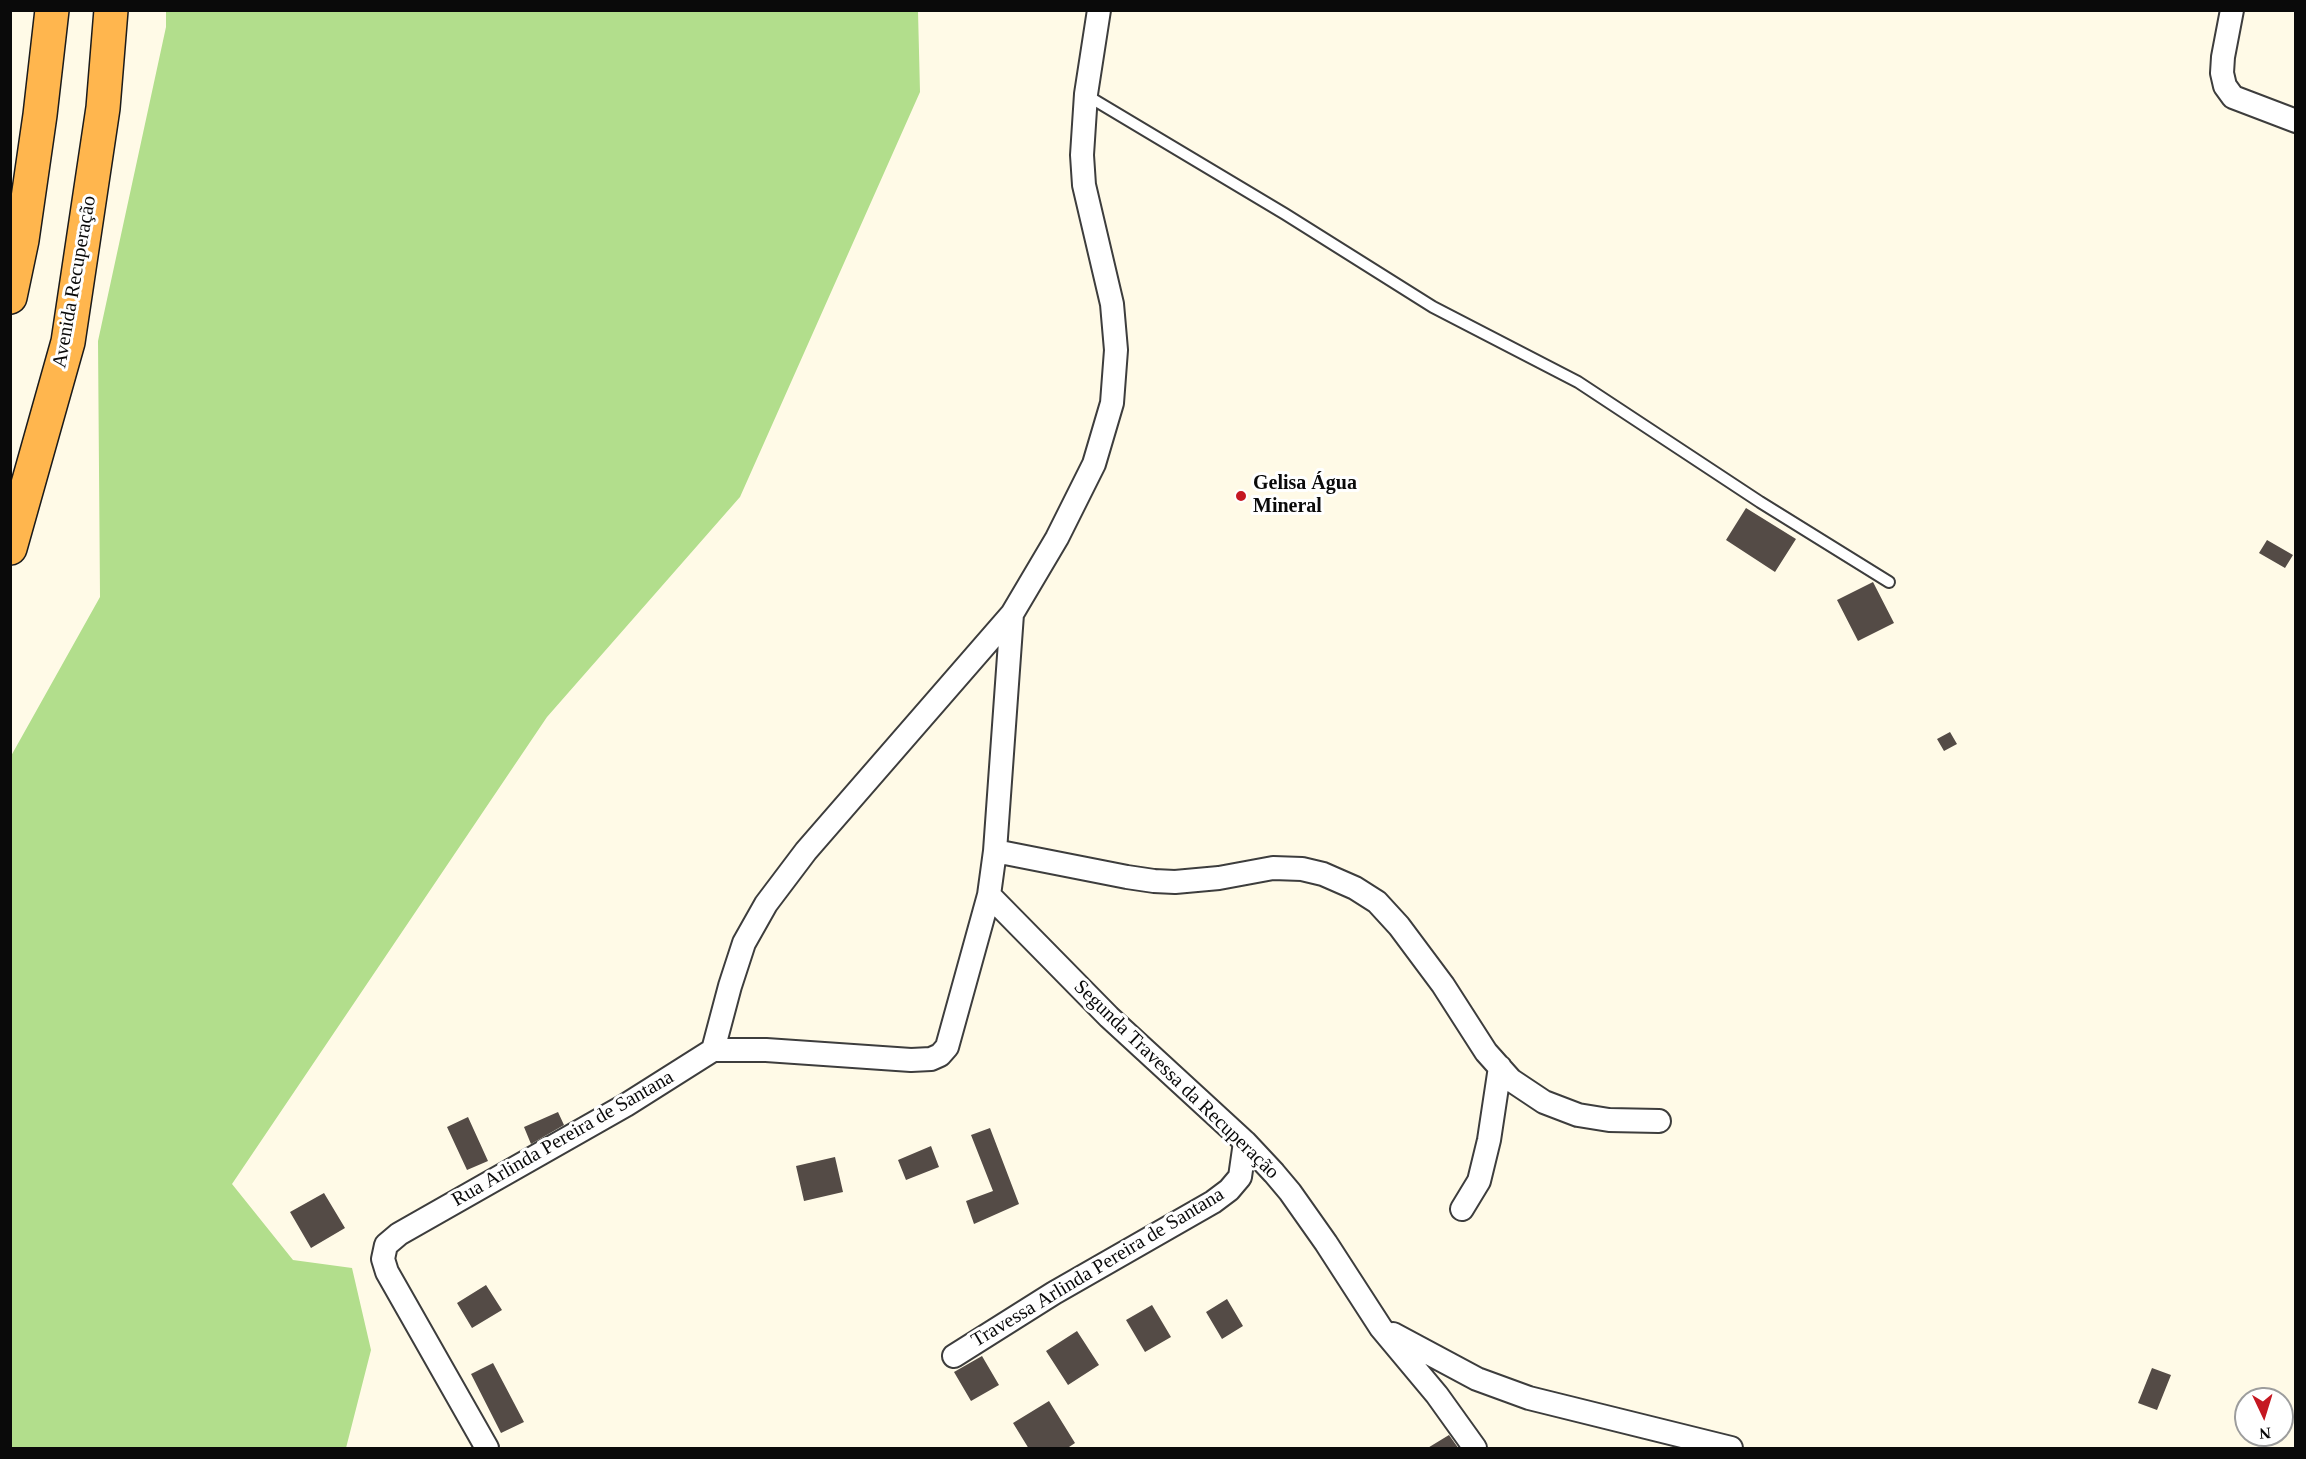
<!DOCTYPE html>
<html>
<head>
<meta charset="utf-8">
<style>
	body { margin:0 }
	#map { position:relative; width:2306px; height:1459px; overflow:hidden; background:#fffae7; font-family:Georgia,serif }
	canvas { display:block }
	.frame { position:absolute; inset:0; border:12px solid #0a0a0a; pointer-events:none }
	.north { position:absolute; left:2234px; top:1387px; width:60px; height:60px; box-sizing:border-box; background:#fff; border:2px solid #9d9d9d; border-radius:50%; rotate:176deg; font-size:16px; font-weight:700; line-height:24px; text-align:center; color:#0a0a0a }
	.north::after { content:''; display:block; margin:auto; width:21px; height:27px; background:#c51721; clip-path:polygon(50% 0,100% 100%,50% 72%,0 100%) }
</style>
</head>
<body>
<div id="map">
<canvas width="2306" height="1459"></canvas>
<div class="frame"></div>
<div class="north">N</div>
</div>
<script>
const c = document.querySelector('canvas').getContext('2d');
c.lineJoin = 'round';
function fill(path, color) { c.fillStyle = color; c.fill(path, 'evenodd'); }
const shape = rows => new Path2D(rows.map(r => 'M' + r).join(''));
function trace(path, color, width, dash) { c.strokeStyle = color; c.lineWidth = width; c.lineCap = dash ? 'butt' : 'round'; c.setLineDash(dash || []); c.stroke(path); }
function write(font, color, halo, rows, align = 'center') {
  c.font = font + ' Georgia,serif'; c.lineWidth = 6; c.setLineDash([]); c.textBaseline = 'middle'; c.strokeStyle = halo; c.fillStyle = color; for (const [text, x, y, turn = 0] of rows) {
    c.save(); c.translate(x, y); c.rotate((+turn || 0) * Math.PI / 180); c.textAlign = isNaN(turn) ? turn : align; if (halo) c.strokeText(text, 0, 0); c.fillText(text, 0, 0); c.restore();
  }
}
const forest = shape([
	[166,11,918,11,920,92,740,497,547,717,232,1184,293,1260,352,1268,371,1350,346,1448,11,1448,11,756,100,597,98,341,166,27]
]);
const building = shape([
	[1746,508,1796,539,1775,572,1726,540],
	[2267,540,2293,555,2285,568,2259,553],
	[1873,582,1894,623,1858,641,1837,600],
	[1950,732,1957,744,1944,751,1937,739],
	[558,1112,564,1125,531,1144,524,1127],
	[468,1117,488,1161,467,1170,447,1127],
	[990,1128,1019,1204,974,1224,966,1201,993,1191,971,1135],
	[931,1146,939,1167,906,1180,898,1160],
	[835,1157,843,1192,804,1201,796,1166],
	[324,1193,345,1228,311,1248,290,1212],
	[486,1285,502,1310,472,1328,457,1303],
	[1227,1299,1243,1326,1222,1339,1206,1312],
	[1152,1305,1171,1337,1145,1352,1126,1320],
	[1077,1331,1099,1365,1068,1385,1046,1351],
	[982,1356,999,1385,971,1401,954,1372],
	[493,1363,524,1422,501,1433,471,1374],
	[2152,1368,2171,1375,2157,1410,2138,1403],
	[1049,1401,1075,1443,1066,1449,1029,1449,1013,1423],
	[1449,1435,1459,1449,1426,1449]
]);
const service = shape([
	[1086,95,1285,214,1433,307,1578,382,1760,502,1889,582]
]);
const minor = shape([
	[2232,10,2223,57,2222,73,2225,86,2233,97,2296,121],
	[995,851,1127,877,1154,881,1175,882,1219,878,1273,868,1302,869,1323,874,1355,888,1377,902,1399,926,1443,985,1486,1052,1511,1080,1544,1102,1578,1115,1609,1120,1659,1121],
	[989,895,1109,1017,1245,1142,1274,1173,1290,1192,1326,1243,1381,1328,1437,1395,1475,1448],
	[713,1050,730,986,744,943,766,904,806,851,1012,614],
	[1462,1209,1479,1181,1489,1140,1500,1067],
	[1393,1334,1477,1379,1529,1398,1731,1448],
	[954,1356,1054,1293,1213,1202,1229,1190,1240,1177,1245,1142],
	[487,1448,387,1272,383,1259,386,1245,399,1234,626,1105,713,1050,766,1050,911,1060,931,1059,940,1055,947,1047,989,895,995,851,1012,614,1057,538,1094,464,1112,403,1116,350,1112,304,1084,185,1082,155,1086,94,1099,10]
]);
const trunk = shape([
	[10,297,22,240,40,115,52,10],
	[10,548,68,342,103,108,111,10]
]);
const markers = [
	[1241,496,6,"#c51721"]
];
const streetNames = [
	["Avenida Recuperação",75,282,-80],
	["Segunda Travessa da Recuperação",1176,1080,44],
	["Rua Arlinda Pereira de Santana",563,1139,-30],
	["Travessa Arlinda Pereira de Santana",1098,1268,-31]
];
const poiNames = [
	["Gelisa Água",1253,484],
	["Mineral",1253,507]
];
fill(forest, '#b2de8c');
fill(building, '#544b46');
trace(service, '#3d3d3d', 14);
trace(minor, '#3d3d3d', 26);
trace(trunk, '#1b1b1b', 36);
trace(service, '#fff', 10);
trace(minor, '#fff', 22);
trace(trunk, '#ffb64e', 33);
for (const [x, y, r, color] of markers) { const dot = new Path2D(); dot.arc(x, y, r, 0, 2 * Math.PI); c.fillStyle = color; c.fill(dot); trace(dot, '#fff', 2); }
write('20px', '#0a0a0a', '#fff', streetNames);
write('bold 20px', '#0a0a0a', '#fff', poiNames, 'left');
</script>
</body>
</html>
